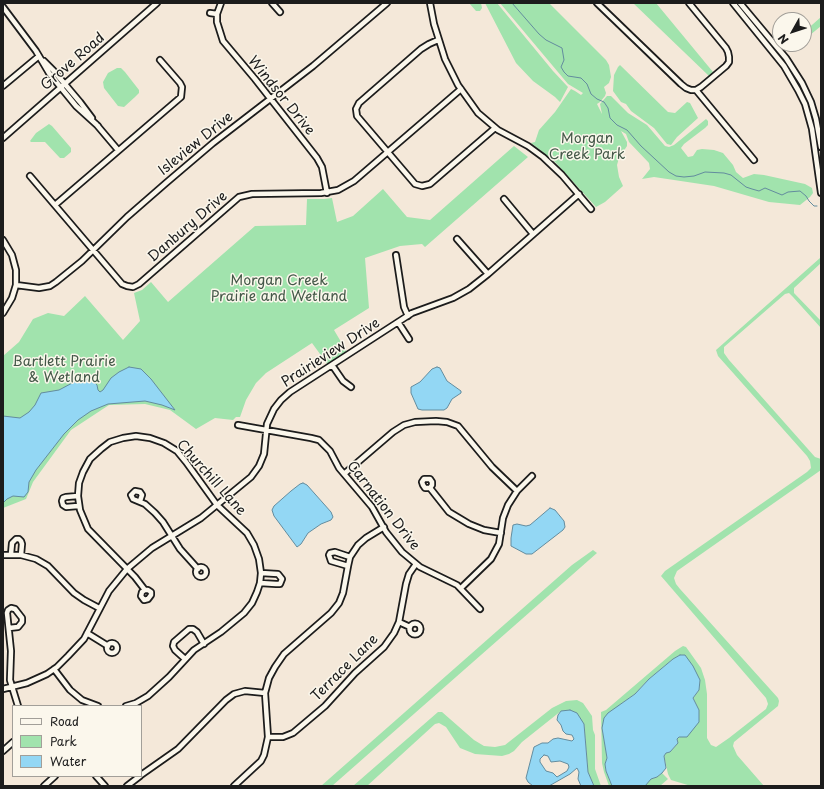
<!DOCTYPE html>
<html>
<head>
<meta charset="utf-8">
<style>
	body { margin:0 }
	#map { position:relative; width:824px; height:789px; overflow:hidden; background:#f4e8d9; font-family:"Playpen Sans",sans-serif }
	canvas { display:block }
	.frame { position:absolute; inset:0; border:4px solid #1c1c1c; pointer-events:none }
	.legend { position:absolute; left:12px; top:705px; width:130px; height:72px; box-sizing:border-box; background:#fbf7ec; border:1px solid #a29f99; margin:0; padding:5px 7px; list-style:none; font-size:12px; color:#1c1c1c }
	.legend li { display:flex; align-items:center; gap:8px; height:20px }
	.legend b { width:20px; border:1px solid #a29f99 }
	.north { position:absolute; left:772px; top:12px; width:40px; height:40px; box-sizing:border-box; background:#fbf7ec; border:1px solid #a29f99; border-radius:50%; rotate:231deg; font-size:11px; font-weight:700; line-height:16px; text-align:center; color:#1c1c1c }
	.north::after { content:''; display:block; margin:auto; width:14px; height:18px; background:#1c1c1c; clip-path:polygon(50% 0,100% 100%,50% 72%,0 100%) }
</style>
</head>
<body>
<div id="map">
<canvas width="824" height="789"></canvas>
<div class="frame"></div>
<ul class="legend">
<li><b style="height:5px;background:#fbf7ec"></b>Road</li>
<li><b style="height:11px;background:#a1e3ad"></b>Park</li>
<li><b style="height:11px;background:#93d7f4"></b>Water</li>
</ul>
<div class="north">N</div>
</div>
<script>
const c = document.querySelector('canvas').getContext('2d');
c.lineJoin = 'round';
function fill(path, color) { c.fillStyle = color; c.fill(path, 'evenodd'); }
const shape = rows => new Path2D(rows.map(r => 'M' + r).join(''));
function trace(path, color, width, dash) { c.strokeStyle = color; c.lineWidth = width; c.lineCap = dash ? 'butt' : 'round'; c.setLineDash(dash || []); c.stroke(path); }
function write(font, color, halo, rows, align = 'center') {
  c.font = font + ' "Playpen Sans",sans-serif'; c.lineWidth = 3; c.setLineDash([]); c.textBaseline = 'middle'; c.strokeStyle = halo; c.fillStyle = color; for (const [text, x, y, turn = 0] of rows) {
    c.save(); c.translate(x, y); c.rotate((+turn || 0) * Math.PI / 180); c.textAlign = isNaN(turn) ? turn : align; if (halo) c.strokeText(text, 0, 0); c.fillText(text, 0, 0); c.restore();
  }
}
const green = shape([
	[469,3,481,3,482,8,480,11,476,11],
	[485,3,497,3,553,71,568,87,560,102,555,97,533,81,516,63],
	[500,3,549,3,606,60,609,65,611,77,609,83,604,87,606,93,605,96,600,102,597,104,602,114,600,104,607,96,611,96,628,113,647,125,665,146,669,147,674,145,706,119,708,121,708,125,705,128,684,144,681,148,688,157,693,156,697,150,702,149,714,150,723,153,733,165,736,172,743,178,754,174,764,175,805,184,812,188,813,193,810,197,800,205,769,202,714,186,654,177,642,179,650,169,649,163,629,142,626,134,621,131,627,142,627,146,619,158,617,165,619,177,623,186,605,202,596,207,555,162,531,143,535,142,539,130,555,112,571,89,575,91,581,95,583,93,568,84],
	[633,3,656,3,713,72,709,76],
	[821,17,821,26,804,40,804,32],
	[620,65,668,112,675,113,687,102,690,103,698,118,677,137,671,145,667,144,654,128,631,111,626,104,621,102,613,91,614,75,618,67],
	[117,68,121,68,125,72,139,90,139,93,135,97,124,107,118,106,104,88,103,82,108,73],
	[49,124,52,126,71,148,71,152,64,158,60,158,45,142,31,142,30,141,36,133],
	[514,146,528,157,425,247,422,244,400,246,365,258,369,308,334,330,347,352,328,365,312,343,266,373,256,383,246,400,240,417,236,417,233,420,215,418,196,429,170,410,145,404,109,405,71,430,33,482,26,499,3,508,3,356,19,342,33,319,48,313,64,316,85,296,123,340,140,321,134,293,142,290,151,282,168,302,255,226,306,225,307,199,324,199,332,198,337,222,353,216,383,189,407,217,430,220],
	[820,258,821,259,821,263,794,288,794,293,821,321,821,328,793,297,789,293,785,294,724,347,724,353,729,360,815,457,821,459,821,470,677,571,674,578,676,584,680,589,778,698,779,701,778,706,734,742,733,746,737,755,764,786,691,786,671,780,668,774,664,756,666,753,670,752,678,743,677,739,699,722,699,710,693,698,699,690,700,680,680,655,673,659,649,679,635,694,620,705,602,728,607,758,605,764,606,771,612,786,609,786,604,772,602,763,601,712,606,710,675,651,683,646,686,647,701,668,705,680,707,694,707,738,711,745,716,747,729,738,766,709,768,704,766,698,661,576,665,571,807,472,811,468,810,461,807,456,718,356,716,350],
	[593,550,597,553,332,786,321,786,572,565],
	[577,700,583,703,592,716,593,730,595,735,595,769,601,786,594,786,588,772,584,724,561,711,522,742,514,751,509,754,502,756,475,754,460,748,446,727,439,723,435,724,367,786,353,786,438,712,442,712,474,740,484,746,495,747,505,745,552,708,566,701],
	[662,773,668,779,660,786,645,786,651,779,657,777]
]);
const water = shape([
	[129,367,141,369,151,379,175,410,162,405,145,401,108,404,91,411,78,420,64,434,36,470,29,482,28,492,24,497,13,496,7,499,3,503,3,416,20,418,29,412,35,405,41,393,59,390,76,381,84,379,92,380,97,385,98,390,100,392,103,390,111,378,119,372,129,367],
	[437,367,440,368,447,381,461,391,461,393,452,399,447,408,444,410,422,410,418,409,411,393,411,387,420,382,432,369,437,367],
	[303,483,307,485,331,512,333,517,331,520,321,524,308,533,301,544,297,547,274,516,272,510,274,506,291,491,300,484,303,483],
	[550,508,555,510,564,521,565,527,563,530,532,554,526,554,511,546,511,538,513,525,517,524,526,526,530,525,550,508],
	[680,655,685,655,693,666,700,680,699,690,693,698,699,710,699,722,687,737,679,737,677,739,678,743,670,752,666,753,664,756,666,768,662,773,657,777,651,779,645,786,612,786,606,771,605,764,607,758,602,728,604,718,608,713,635,694,649,679,673,659,680,655],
	[570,710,577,713,584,724,588,772,594,786,581,786,578,779,579,772,577,768,570,774,549,786,533,786,528,782,526,778,534,747,542,743,548,743,553,739,558,738,572,741,574,739,572,735,566,734,563,731,561,725,557,720,558,715,561,711,570,710],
	[544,755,548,756,551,762,560,761,568,764,569,767,567,771,557,777,553,773,546,771,540,762,540,759,544,755]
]);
const stream = shape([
	[512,3,539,34,546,40,562,48,564,60,561,67,564,72,568,76,581,78,587,84,591,94,597,99,604,102,608,108,610,118,617,125,627,130,641,146,669,172,676,176,684,177,694,176,705,172,724,173,731,175,746,187,752,189,759,191,765,188,782,195,788,192,800,191,806,196,809,201,814,206,817,206]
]);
const minor = shape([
	[221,3,217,14,217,22,223,41,255,79,317,158,322,167,327,193],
	[272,3,280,12],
	[430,3,434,24,445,59,458,85,478,113,498,130,528,146,543,157,562,175,591,209],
	[597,3,681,84,686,88,691,90,696,90,701,87,726,66,729,62,729,57,728,52,726,48,689,3],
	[733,3,784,66,798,90,805,104,812,129,821,193],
	[740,3,786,58,802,83,811,102,816,119,821,147],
	[3,7,36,51,49,73,76,106,98,126],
	[210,13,217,14],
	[438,40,429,44,421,49,359,103,356,109,357,116,415,184,422,186,430,184,495,128],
	[44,61,53,70,80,102,92,118],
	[3,86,39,56],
	[696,90,754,160],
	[96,124,118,150],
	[3,138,157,3],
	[30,176,122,284,127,286,133,287,139,284,239,197,252,194,321,193,338,190,354,181,461,89],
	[504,199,533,234],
	[55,205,181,97,182,87,180,83,160,60],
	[457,239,488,274],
	[3,240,12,255,16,270,16,285,12,298,3,313],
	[396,255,404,307,408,316],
	[16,285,39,288,50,286,56,282,82,261,127,217,166,183,213,143,313,66,387,3],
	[398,322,409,339],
	[332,365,343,381,351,387],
	[238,425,311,438,319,440,330,451,339,468,372,507,386,532,402,552,420,567,457,585,480,609],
	[344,474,393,432,404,425,415,422,436,421,447,422,458,426,492,467,517,491],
	[430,488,432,485,432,482,430,479,424,479,422,482,423,485,425,488,430,488,449,512,469,524,484,530,501,533],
	[78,496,66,497,63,498,62,501,63,505,66,507,78,506],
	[140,501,142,495,140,492,135,491,131,495,133,499,145,504,155,513,163,522,180,549,198,569],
	[11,554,12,543,16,539,19,539,21,541,22,544,21,555],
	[3,555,21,555,36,559,48,566,74,593,84,600,99,608],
	[348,566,331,561,329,555,330,553,335,552,350,557],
	'196 572a5 5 0 1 1 10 0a5 5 0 1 1-10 0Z',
	[260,583,276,584,280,584,282,579,278,574,261,573],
	[461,588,491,559,499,544,503,518,508,505,517,491,532,476],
	[399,622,410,627],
	'409.5 629a5.5 5.5 0 1 1 11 0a5.5 5.5 0 1 1-11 0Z',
	[9,628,18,627,22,622,22,618,15,609,11,608,8,610,7,613,11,651,10,680,18,706],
	[87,633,108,646],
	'107 648a5 5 0 1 1 10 0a5 5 0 1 1-10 0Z',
	[185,659,175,650,173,646,174,642,189,629,193,629,197,632,204,644],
	[54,669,70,690,82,700,98,706],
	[3,689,27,683,47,674,57,667,68,656,84,639,109,591,127,569,152,548,201,518,251,477,259,466,264,454,267,424,274,409,281,400,290,392,412,313,453,298,469,289,488,274,579,194],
	[126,706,136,703,148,696,169,677,194,650,221,632,244,613,252,603,257,592,260,583,261,573,259,559,254,545,247,533,217,505,186,462,177,451,164,443,150,438,136,436,123,438,110,442,101,449,90,459,83,472,79,483,78,496,80,510,88,529,135,577,145,590,148,590,151,592,151,595,148,599,144,600,141,596,142,592,145,590],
	[268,737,283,737,293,733,325,706,355,673,384,647,394,633,399,622,406,584,409,574,416,564],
	[3,751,13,742],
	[141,775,178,749,226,700,234,694,245,691,265,693],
	[96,776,105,786],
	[44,786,55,776],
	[127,786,140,776],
	[234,786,261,761,264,755,268,737,265,693,269,678,275,667,284,654,331,613,339,603,343,593,348,566,350,557,358,545,366,538,384,527]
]);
const streetNames = [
	["Grove Road",73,62,-41],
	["Windsor Drive",281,96,51],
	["Isleview Drive",196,144,-39],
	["Danbury Drive",188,227,-41],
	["Prairieview Drive",331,353,-33],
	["Churchill Lane",211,478,48],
	["Carnation Drive",383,506,52],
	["Terrace Lane",345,668,-45]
];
const parkNames = [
	["Morgan",587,139],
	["Creek Park",587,155],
	["Morgan Creek",279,281],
	["Prairie and Wetland",279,297],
	["Bartlett Prairie",64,362],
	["& Wetland",64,378]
];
fill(green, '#a1e3ad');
fill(water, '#93d7f4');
trace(water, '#638c9e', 1);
trace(stream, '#638c9e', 1);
trace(minor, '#1c1c1c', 8);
trace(minor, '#fbf7ec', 4.5);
write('14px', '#1c1c1c', '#fbf7ec', streetNames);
write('14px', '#445848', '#fbf7ec', parkNames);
</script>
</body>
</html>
